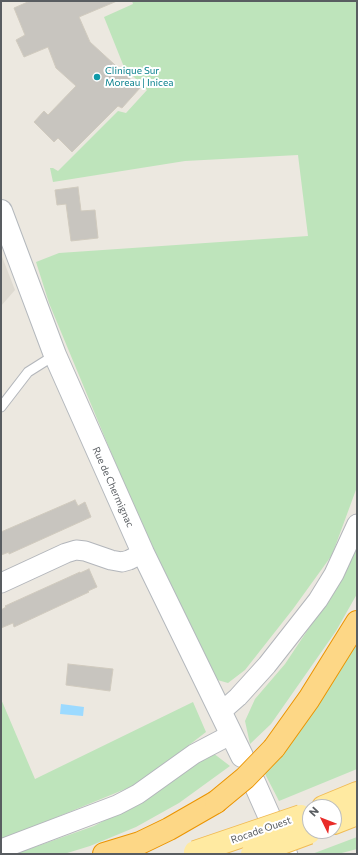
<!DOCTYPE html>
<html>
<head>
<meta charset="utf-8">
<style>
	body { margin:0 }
	#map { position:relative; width:358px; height:855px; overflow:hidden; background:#ece8e0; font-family:Commissioner,sans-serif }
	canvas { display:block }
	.frame { position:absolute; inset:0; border:2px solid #595d61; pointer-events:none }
	.north { position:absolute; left:302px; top:799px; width:40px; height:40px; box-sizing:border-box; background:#fff; border:1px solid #bdbec0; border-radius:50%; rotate:313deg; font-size:11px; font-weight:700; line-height:16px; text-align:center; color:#595d61 }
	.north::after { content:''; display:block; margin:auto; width:14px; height:18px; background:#e92c29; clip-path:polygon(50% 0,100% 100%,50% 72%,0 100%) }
</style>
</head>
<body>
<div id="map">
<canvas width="358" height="855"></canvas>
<div class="frame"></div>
<div class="north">N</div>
</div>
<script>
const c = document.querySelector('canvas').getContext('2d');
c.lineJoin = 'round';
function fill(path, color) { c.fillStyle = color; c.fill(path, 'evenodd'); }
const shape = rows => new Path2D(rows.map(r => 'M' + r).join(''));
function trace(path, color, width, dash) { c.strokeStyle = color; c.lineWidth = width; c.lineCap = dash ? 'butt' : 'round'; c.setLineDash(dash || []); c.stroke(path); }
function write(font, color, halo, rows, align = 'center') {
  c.font = font + ' Commissioner,sans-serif'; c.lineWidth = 4; c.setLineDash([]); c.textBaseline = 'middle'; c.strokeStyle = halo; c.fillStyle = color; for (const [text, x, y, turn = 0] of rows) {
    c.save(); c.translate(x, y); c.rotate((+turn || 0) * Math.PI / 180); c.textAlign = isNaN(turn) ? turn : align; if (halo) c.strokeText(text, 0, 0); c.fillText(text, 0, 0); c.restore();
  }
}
const education = shape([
	[1,254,15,290,1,306]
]);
const green = shape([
	[132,1,357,1,357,487,332,555,293,609,245,670,228,683,214,679,164,580,49,303,36,262,59,253,308,236,298,155,185,161,53,182,50,168,53,168,58,171,118,111,126,113,147,90,124,67,104,17,133,4],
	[357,543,357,594,336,631,271,724,250,744,245,721,255,699,285,664,319,613],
	[357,635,357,769,279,801,263,770],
	[1,699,35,779,193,702,206,732,140,783,1,840],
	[213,753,230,766,179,803,136,827,90,846,64,854,15,854,94,826,156,793,198,762],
	[357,837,357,849,338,854,312,854]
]);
const water = shape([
	[61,704,84,707,83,716,60,714]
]);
const building = shape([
	[30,1,117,1,79,17,90,42,140,88,122,108,118,106,72,152,58,138,54,142,34,122,44,111,48,115,76,86,56,68,48,47,24,57,16,40,25,35,14,8,30,1],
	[78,187,81,211,95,210,98,238,71,241,66,204,57,205,55,190,78,187],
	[75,500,78,506,85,502,91,517,9,554,9,552,1,555,1,532,75,500],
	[89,569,97,587,88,591,89,592,14,627,13,623,1,628,1,610,6,607,5,606,80,572,80,573,89,569],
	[68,664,113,669,110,691,66,685,68,664]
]);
const lane = shape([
	[1,407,28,372,55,355]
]);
const street = shape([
	[1,583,66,553,76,550,85,551,111,560,122,562,129,560,143,553],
	[221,712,238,697,267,665,318,600,334,574,357,524],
	[1,849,117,805,138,794,194,754,232,734]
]);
const secondary = shape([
	[1,211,55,355,143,553,242,756],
	[254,782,286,854]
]);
const primary = shape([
	[323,807,357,793],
	[334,823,357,814]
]);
const highway = shape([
	[274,748,309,699,357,622],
	[104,854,140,843,169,829,216,802]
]);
const primaryBridge = shape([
	[195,852,301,816],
	[252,854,309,833]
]);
const highwayBridge = shape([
	[216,802,245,778,274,748]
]);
const markers = [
	[97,77,4,"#0f9aa8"]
];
const cultureNames = [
	["Clinique Sur",105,71],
	["Moreau | Inicea",105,83]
];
const streetNames = [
	["Rue de Chermignac",113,487,66],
	["Rocade Ouest",261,830,-19]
];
fill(education, '#dedad1');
fill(green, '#bee4bb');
fill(water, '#9cdaff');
fill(building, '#c8c5bf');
trace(building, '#d0cabe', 1);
trace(lane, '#b3b6bb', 11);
trace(street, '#b3b6bb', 21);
trace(secondary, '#b4b8bd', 24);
trace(primary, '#f1bb54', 24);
trace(highway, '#eb9400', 24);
trace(lane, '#fff', 9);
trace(street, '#fff', 19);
trace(secondary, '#fff', 22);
trace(primary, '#ffeaa1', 22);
trace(highway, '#fdd786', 22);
trace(primaryBridge, '#f1bb54', 24, []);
trace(highwayBridge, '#eb9400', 24, []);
trace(primaryBridge, '#ffeaa1', 22);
trace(highwayBridge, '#fdd786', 22);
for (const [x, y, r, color] of markers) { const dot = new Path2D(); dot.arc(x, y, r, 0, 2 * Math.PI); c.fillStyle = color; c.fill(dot); trace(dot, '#fff', 1.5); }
write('10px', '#0d838f', '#fff', cultureNames, 'left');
write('10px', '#595d61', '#fff', streetNames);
</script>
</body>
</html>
